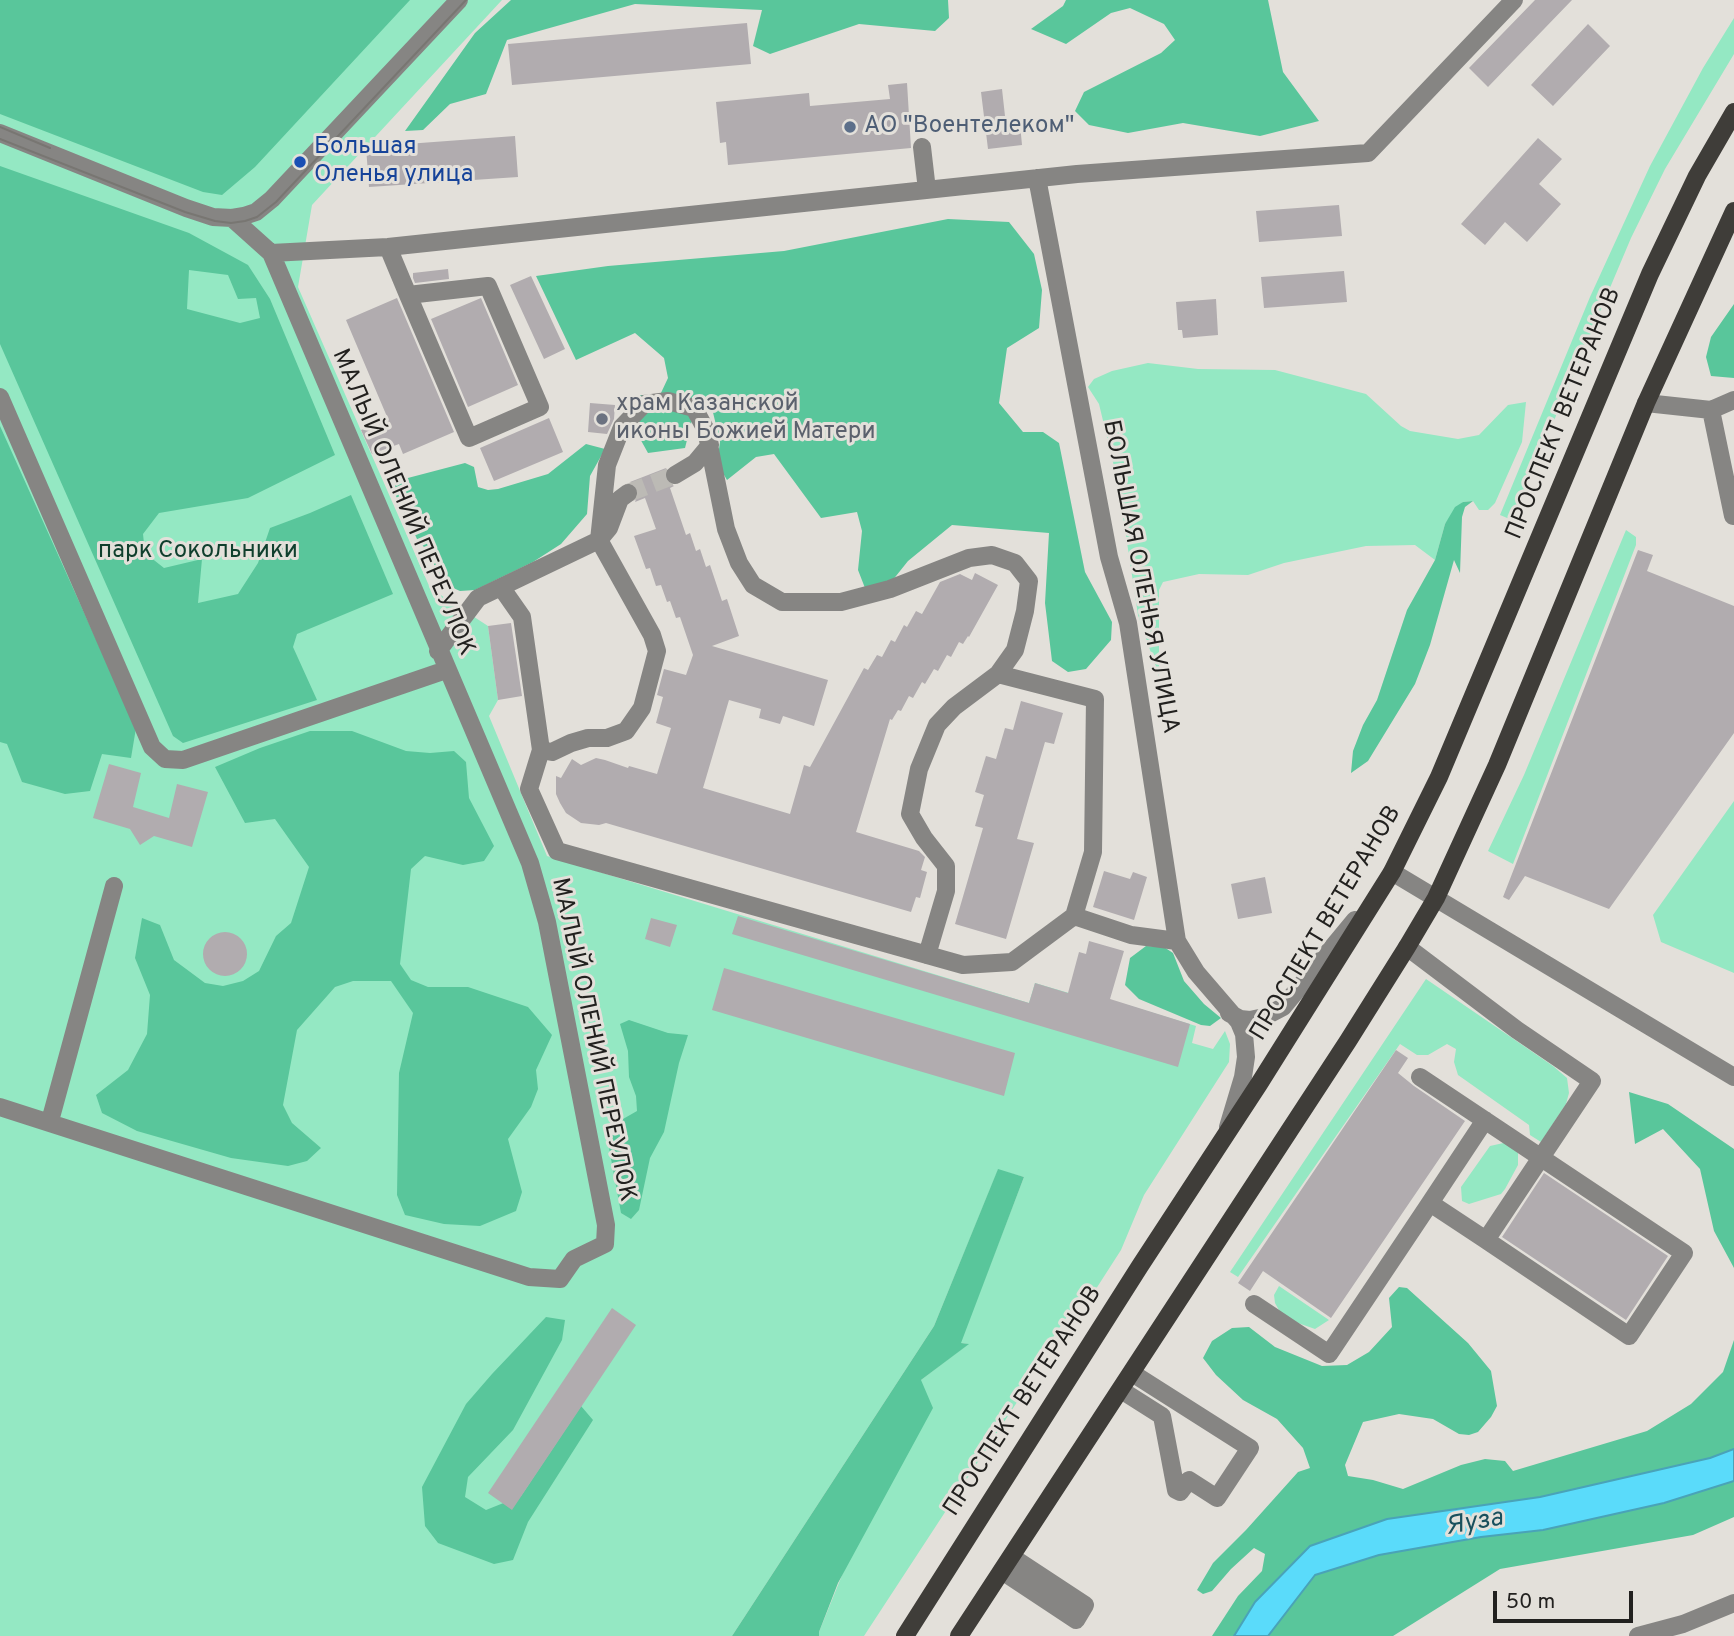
<!DOCTYPE html>
<html>
<head>
<meta charset="utf-8">
<style>
	body { margin:0 }
	#map { position:relative; width:1734px; height:1636px; overflow:hidden; background:#e3e0da; font-family:Overpass,sans-serif }
	canvas { display:block }
	.scale { position:absolute; left:1493px; top:1591px; width:140px; height:32px; box-sizing:border-box; border:4px solid #22211f; border-top:0; padding-left:9px; font-size:21px; line-height:24px; white-space:nowrap; color:#22211f; -webkit-text-stroke:5px #e3e0da; paint-order:stroke }
</style>
</head>
<body>
<div id="map">
<canvas width="1734" height="1636"></canvas>
<div class="scale">50 m</div>
</div>
<script>
const c = document.querySelector('canvas').getContext('2d');
c.lineJoin = 'round';
function fill(path, color) { c.fillStyle = color; c.fill(path, 'evenodd'); }
const shape = rows => new Path2D(rows.map(r => 'M' + r).join(''));
function trace(path, color, width, dash) { c.strokeStyle = color; c.lineWidth = width; c.lineCap = dash ? 'butt' : 'round'; c.setLineDash(dash || []); c.stroke(path); }
function write(font, color, halo, rows, align = 'center') {
  c.font = font + ' Overpass,sans-serif'; c.lineWidth = 6; c.setLineDash([]); c.textBaseline = 'middle'; c.strokeStyle = halo; c.fillStyle = color; for (const [text, x, y, turn = 0] of rows) {
    c.save(); c.translate(x, y); c.rotate((+turn || 0) * Math.PI / 180); c.textAlign = isNaN(turn) ? turn : align; if (halo) c.strokeText(text, 0, 0); c.fillText(text, 0, 0); c.restore();
  }
}
const green = shape([
	[0,0,502,0,312,205,298,287,430,588,488,626,498,700,489,716,547,856,1029,1003,1035,983,1123,1009,1124,1004,1196,1026,1192,1043,1213,1049,1225,1031,1230,1044,1229,1062,1144,1195,1121,1250,1094,1292,1087,1287,1018,1389,1023,1393,864,1636,819,1636,819,1632,921,1380,968,1344,960,1343,1024,1177,998,1170,934,1326,732,1636,0,1636],
	[1734,18,1734,54,1665,169,1631,238,1512,520,1500,515,1590,297,1650,166,1703,68],
	[1148,363,1198,369,1275,370,1366,394,1401,426,1410,431,1458,439,1479,435,1508,405,1526,402,1522,442,1495,503,1488,510,1479,510,1473,501,1463,502,1445,524,1435,560,1415,545,1366,546,1284,563,1248,575,1199,574,1163,582,1159,590,1159,676,1138,615,1118,483,1099,404,1088,387,1094,379,1112,371],
	[1626,530,1636,537,1636,545,1513,864,1488,851,1524,775],
	[1734,801,1734,973,1661,942,1653,915],
	[1426,979,1553,1066,1567,1078,1569,1093,1566,1104,1541,1142,1530,1135,1529,1125,1458,1075,1454,1062,1456,1049,1447,1044,1428,1055,1417,1055,1400,1044,1238,1277,1230,1272],
	[1508,1142,1514,1146,1518,1153,1518,1165,1505,1189,1501,1194,1469,1204,1462,1201,1461,1187,1490,1146],
	[1279,1286,1329,1320,1315,1329,1295,1322,1280,1312,1275,1303,1274,1295]
]);
const forest = shape([
	[0,0,410,0,255,167,222,195,203,192,0,114],
	[511,0,948,0,949,18,935,31,859,24,770,54,753,46,762,10,635,4,507,40,486,94,450,104,423,130,405,131,475,33],
	[1066,0,1268,0,1283,72,1319,121,1260,136,1183,123,1128,133,1089,125,1075,111,1084,92,1161,53,1175,40,1164,24,1130,8,1111,13,1066,44,1031,29,1063,6],
	[0,166,189,233,248,265,270,299,335,455,248,498,159,513,143,534,145,553,164,568,202,559,198,603,238,594,258,563,270,528,310,513,351,495,393,594,297,634,293,647,317,700,183,743,173,736,0,344],
	[189,270,228,275,238,299,256,298,260,318,240,323,187,309],
	[948,219,1009,222,1034,254,1042,290,1039,328,1007,348,999,403,1023,432,1043,432,1059,443,1085,572,1112,622,1111,640,1086,669,1068,672,1052,661,1045,603,1049,533,952,525,908,561,884,591,865,588,858,570,862,531,857,512,821,518,774,454,756,457,727,480,717,463,720,442,711,404,694,412,685,448,648,453,638,435,640,395,660,395,668,378,664,358,635,333,576,360,536,276,608,266,784,251],
	[1734,304,1734,378,1711,376,1706,357,1711,337],
	[0,426,136,728,131,758,102,754,90,791,65,794,22,782,7,744,0,742],
	[586,444,605,449,590,476,587,514,561,544,533,562,475,590,460,591,451,587,437,572,430,554,417,539,395,494,395,484,404,479,465,463,474,467,478,487,488,490,498,489,548,474],
	[1473,501,1465,507,1462,517,1460,573,1454,560,1430,645,1415,684,1368,761,1351,773,1353,751,1363,725,1377,700,1407,610,1435,560,1445,524,1455,507,1463,502],
	[310,731,352,731,406,751,430,753,454,751,466,762,469,798,494,846,484,861,463,865,425,856,411,869,400,964,411,980,428,987,468,987,528,1007,552,1035,536,1070,538,1089,531,1107,508,1139,522,1192,516,1211,480,1226,444,1224,405,1215,397,1195,399,1073,413,1013,391,981,353,981,335,987,297,1030,283,1105,292,1123,321,1148,307,1161,288,1166,231,1158,137,1131,102,1113,96,1095,128,1070,147,1034,150,995,135,958,142,918,160,925,174,960,205,983,223,986,243,981,259,971,276,936,291,923,309,867,275,819,245,823,215,767,260,748],
	[1146,946,1164,947,1173,953,1184,981,1204,1004,1221,1018,1210,1026,1201,1025,1139,999,1125,985,1130,958],
	[629,1020,668,1033,688,1035,679,1063,664,1132,650,1158,639,1210,631,1219,621,1213,607,1137,616,1123,637,1111,636,1096,629,1077,628,1051,620,1024],
	[1629,1092,1668,1104,1734,1149,1734,1268,1714,1231,1700,1169,1663,1129,1635,1144],
	[998,1169,1024,1177,961,1343,969,1344,921,1380,933,1408,838,1583,819,1632,819,1636,732,1636,934,1326],
	[1399,1287,1407,1288,1468,1343,1491,1371,1497,1406,1491,1417,1478,1432,1469,1435,1459,1434,1433,1419,1399,1414,1363,1422,1345,1465,1348,1476,1373,1480,1403,1489,1461,1465,1485,1459,1505,1461,1513,1471,1647,1431,1691,1404,1723,1372,1734,1340,1734,1449,1710,1458,1540,1497,1387,1519,1310,1546,1255,1602,1234,1636,1212,1636,1238,1596,1262,1571,1265,1554,1254,1548,1231,1569,1212,1591,1203,1594,1197,1590,1213,1563,1246,1530,1298,1472,1310,1468,1303,1448,1277,1419,1243,1400,1216,1375,1203,1358,1212,1341,1232,1328,1249,1327,1275,1347,1322,1366,1347,1365,1369,1352,1392,1327,1389,1298],
	[546,1317,565,1320,562,1340,513,1430,468,1477,465,1497,486,1510,521,1496,581,1406,593,1420,528,1522,513,1560,494,1564,438,1543,425,1526,422,1487,466,1404,492,1374],
	[1734,1481,1734,1517,1693,1535,1500,1569,1393,1636,1268,1636,1315,1575,1379,1555,1481,1537,1543,1530,1664,1503]
]);
const water = shape([
	[1734,1449,1734,1481,1664,1503,1543,1530,1481,1537,1379,1555,1315,1575,1268,1636,1234,1636,1255,1602,1310,1546,1387,1519,1540,1497,1710,1458,1734,1449]
]);
const building = shape([
	[1535,0,1572,0,1488,87,1469,68],
	[747,23,751,64,512,85,508,44],
	[1588,24,1610,46,1553,106,1531,85],
	[907,83,911,148,728,165,726,142,720,143,716,102,809,93,810,106,890,99,888,85],
	[1002,89,1006,125,1020,124,1022,145,988,149,981,92],
	[515,136,518,177,369,187,366,147],
	[1538,138,1562,159,1539,184,1561,204,1527,242,1505,222,1485,245,1461,224],
	[1339,205,1342,236,1259,242,1256,211],
	[448,269,449,279,415,283,413,278,413,273],
	[1344,271,1347,302,1264,308,1261,277],
	[531,276,565,349,544,359,510,285],
	[397,298,454,432,403,454,399,444,372,454,361,430,388,419,346,320],
	[481,298,518,385,468,407,431,319],
	[1216,299,1218,335,1183,338,1182,330,1178,330,1176,302],
	[590,403,615,405,614,419,607,434,588,432],
	[549,418,563,452,494,481,480,448],
	[666,468,664,475,665,480,674,486,670,488,686,535,690,533,696,551,700,549,706,567,710,565,722,601,727,599,739,636,712,646,828,680,814,726,783,716,780,724,759,718,761,709,729,700,703,788,790,814,804,765,810,767,864,668,868,670,877,655,882,657,891,640,895,642,904,625,907,627,916,611,922,614,940,582,960,574,972,580,975,573,998,585,969,637,968,636,963,644,959,642,951,657,947,655,938,671,934,669,925,684,922,682,913,698,909,696,901,711,898,710,892,720,890,719,856,832,919,851,925,857,921,870,927,872,920,898,916,897,911,912,606,823,599,825,581,823,566,813,560,803,556,794,556,776,561,778,572,759,581,765,596,758,605,760,628,768,629,766,657,774,671,728,656,723,663,697,657,695,664,669,686,675,693,655,680,617,676,618,670,601,667,602,661,585,656,586,650,568,646,569,634,536,656,529,645,498,635,502,639,491,637,486,630,482],
	[1638,550,1653,555,1647,571,1734,606,1734,733,1609,909,1525,876,1509,900,1503,897],
	[511,623,522,696,498,700,488,626],
	[1021,701,1063,713,1054,744,1045,742,1017,839,1034,843,1006,939,955,924,983,828,975,826,984,795,975,792,986,756,996,759,1005,728,1013,730],
	[109,764,141,773,133,807,169,818,177,784,208,792,192,847,154,836,140,845,130,829,93,818],
	[1104,871,1130,879,1133,872,1147,877,1134,920,1093,907],
	[1265,877,1272,913,1238,919,1231,884],
	[738,916,1029,1003,1035,983,1068,993,1079,952,1086,954,1089,941,1124,951,1110,999,1190,1024,1178,1067,732,934],
	[651,918,677,925,670,947,645,939],
	'203 954a22 22 0 1 1 44 0a22 22 0 1 1-44 0Z',
	[724,968,1015,1053,1004,1096,712,1010],
	[1396,1050,1408,1058,1398,1073,1414,1086,1465,1121,1331,1318,1263,1271,1250,1291,1238,1283],
	[1544,1173,1668,1256,1626,1320,1502,1237],
	[612,1308,636,1325,512,1510,488,1493]
]);
const minorTunnel = shape([
	[628,493,675,475]
]);
const minor = shape([
	[0,133,186,208,213,217,232,218,244,216,256,212,272,199,459,0],
	[922,147,927,190],
	[1037,178,1109,557,1128,623,1177,941,1196,972,1239,1022,1244,1034,1246,1057,1243,1077,1228,1127],
	[232,218,271,253,388,247,1077,174,1368,153,1514,0],
	[388,247,408,295,469,438,540,407,488,286,408,295],
	[0,397,152,747,165,759,183,760,446,670],
	[1646,403,1711,410,1733,516],
	[1711,410,1734,400],
	[675,475,695,463,710,445],
	[501,587,599,540,607,465,622,427,644,404,668,401,694,408,706,430,726,529,739,563,753,585,782,602,841,602,890,589,969,558,992,555,1015,563,1029,581,1025,611,1015,650,998,674,954,707,937,725,919,769,910,814,924,838,946,866,946,891,927,955],
	[438,651,478,598,501,587,522,617,541,750,529,789,557,851,963,965,1012,962,1074,916,1131,935,1177,941],
	[998,674,1095,699,1093,852,1074,916],
	[541,750,552,752,571,743,588,738,607,738,626,731,642,708,657,651,652,635,599,540,609,528,620,499,628,493],
	[1392,872,1734,1077],
	[1229,1013,1240,1019,1250,1020,1264,1017,1283,1007,1355,920],
	[1420,1077,1684,1253,1629,1336,1486,1240],
	[0,1107,529,1277,560,1279,574,1259,605,1244,606,1225,547,922,530,863,271,253],
	[50,1121,114,886],
	[1430,1203,1485,1120],
	[1254,1304,1329,1354,1430,1203,1486,1240,1592,1081,1517,1030,1407,947],
	[1121,1390,1162,1416,1176,1490,1180,1492,1189,1480,1217,1498,1250,1448,1132,1373],
	[1002,1571,1076,1620,1085,1605,1012,1557],
	[1638,1636,1683,1624,1734,1603]
]);
const major = shape([
	[905,1636,1140,1266,1259,1084,1392,872,1439,777,1650,274,1697,176,1734,112],
	[959,1636,1348,1041,1407,947,1436,898,1497,765,1646,403,1734,211]
]);
const tram = shape([
	[0,127,50,148],
	[0,139,185,212,215,221,231,223,245,221,257,217,276,202,466,0]
]);
const markers = [
	[850,127,7,"#5c6f8a"],
	[300,162,7,"#1a4fb4"],
	[602,419,7,"#6b7280"]
];
const serviceNames = [
	["АО \"Воентелеком\"",864,127]
];
const transitNames = [
	["Большая",314,148],
	["Оленья улица",314,176]
];
const worshipNames = [
	["храм Казанской",616,405],
	["иконы Божией Матери",616,433]
];
const streetNames = [
	["ПРОСПЕКТ ВЕТЕРАНОВ",1565,414,-68],
	["МАЛЫЙ ОЛЕНИЙ ПЕРЕУЛОК",402,503,67],
	["БОЛЬШАЯ ОЛЕНЬЯ УЛИЦА",1139,577,79],
	["ПРОСПЕКТ ВЕТЕРАНОВ",1327,924,-59],
	["МАЛЫЙ ОЛЕНИЙ ПЕРЕУЛОК",592,1040,78],
	["ПРОСПЕКТ ВЕТЕРАНОВ",1024,1402,-57]
];
const parkNames = [
	["парк Сокольники",198,552]
];
const waterNames = [
	["Яуза",1475,1524,-10]
];
fill(green, '#94e8c3');
fill(forest, '#59c69b');
fill(water, '#5adbfa');
trace(water, '#49a3b8', 2);
fill(building, '#b1acaf');
trace(minorTunnel, '#bcbab5', 18, [18, 9]);
trace(minor, '#868583', 18);
trace(major, '#3f3d39', 18);
trace(tram, '#787672', 2);
for (const [x, y, r, color] of markers) { const dot = new Path2D(); dot.arc(x, y, r, 0, 2 * Math.PI); c.fillStyle = color; c.fill(dot); trace(dot, '#e3e0da', 2.5); }
write('24px', '#4e5e75', '#e3e0da', serviceNames, 'left');
write('24px', '#164399', '#e3e0da', transitNames, 'left');
write('24px', '#5b616d', '#e3e0da', worshipNames, 'left');
write('24px', '#22211f', '#e3e0da', streetNames);
write('24px', '#0f3f2d', '#e3e0da', parkNames);
write('italic 26px', '#19505d', '#e3e0da', waterNames);
</script>
</body>
</html>
